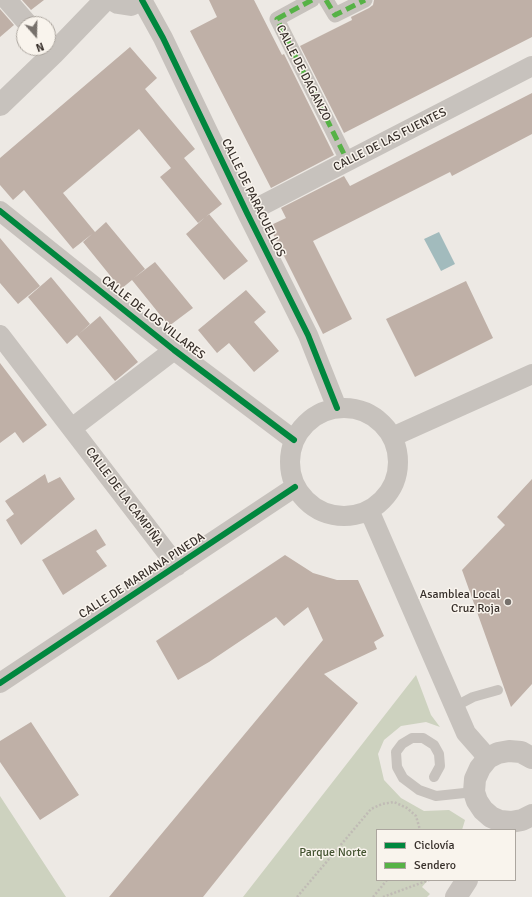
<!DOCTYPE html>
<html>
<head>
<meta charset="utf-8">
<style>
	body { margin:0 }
	#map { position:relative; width:532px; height:897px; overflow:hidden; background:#ede9e4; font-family:Signika,sans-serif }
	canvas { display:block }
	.legend { position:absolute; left:376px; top:829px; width:140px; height:52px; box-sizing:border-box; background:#f9f4ed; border:1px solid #aca69f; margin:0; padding:5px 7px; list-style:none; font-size:12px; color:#38302b }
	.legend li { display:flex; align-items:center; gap:8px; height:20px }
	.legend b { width:20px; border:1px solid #aca69f }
	.north { position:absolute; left:16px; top:16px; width:40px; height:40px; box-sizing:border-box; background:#f9f4ed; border:1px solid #aca69f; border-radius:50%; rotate:160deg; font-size:11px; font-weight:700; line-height:16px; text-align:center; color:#38302b }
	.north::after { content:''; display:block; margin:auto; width:14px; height:18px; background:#77716c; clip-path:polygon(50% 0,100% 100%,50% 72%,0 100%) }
</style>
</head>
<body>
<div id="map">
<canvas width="532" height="897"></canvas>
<ul class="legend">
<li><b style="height:5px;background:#00873e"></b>Ciclovía</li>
<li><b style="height:5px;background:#56b246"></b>Sendero</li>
</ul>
<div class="north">N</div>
</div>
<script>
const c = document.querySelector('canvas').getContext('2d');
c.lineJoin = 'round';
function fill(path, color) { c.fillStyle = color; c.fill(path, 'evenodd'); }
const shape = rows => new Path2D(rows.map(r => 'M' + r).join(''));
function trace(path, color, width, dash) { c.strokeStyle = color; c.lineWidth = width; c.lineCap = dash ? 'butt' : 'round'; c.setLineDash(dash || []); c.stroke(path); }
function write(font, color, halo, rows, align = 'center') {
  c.font = font + ' Signika,sans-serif'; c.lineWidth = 3; c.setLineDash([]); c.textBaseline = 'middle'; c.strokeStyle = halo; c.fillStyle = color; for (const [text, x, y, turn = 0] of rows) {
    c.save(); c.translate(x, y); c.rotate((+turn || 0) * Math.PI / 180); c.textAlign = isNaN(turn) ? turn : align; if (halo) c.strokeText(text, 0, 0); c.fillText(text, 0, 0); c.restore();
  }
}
const green = shape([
	[416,675,431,715,440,727,426,722,401,726,384,740,378,754,384,780,401,798,424,811,449,810,465,820,462,830,377,830,377,880,428,880,422,887,430,894,427,897,243,897],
	[0,796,66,897,0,897]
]);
const water = shape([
	[439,232,455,264,441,271,424,239]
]);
const building = shape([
	[22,0,44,0,31,10],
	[209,0,254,0,282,55,284,54,334,155,271,188,190,31,217,17],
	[374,0,532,0,532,37,344,133,300,46,352,20,351,17,369,8,373,5],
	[0,9,14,25,0,37],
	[130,47,157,78,145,89,195,149,184,158,222,204,198,223,160,177,171,168,139,129,63,193,95,232,106,222,145,269,134,278,155,262,193,308,169,326,132,280,121,289,83,242,92,234,73,249,24,190,13,200,0,185,0,158],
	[532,93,532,134,452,176,450,172,313,241,352,319,323,334,269,226,286,218,281,208,344,176,350,186],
	[209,214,248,261,224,280,186,234],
	[0,238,40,286,18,304,0,283],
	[51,277,90,324,79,334,100,316,138,362,115,381,77,335,67,344,28,297],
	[466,281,493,338,415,377,386,319],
	[246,290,266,312,254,322,279,351,254,372,229,343,217,353,198,330],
	[0,363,47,425,23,443,15,432,0,443],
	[45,474,48,483,60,477,75,499,21,545,6,520,14,514,5,501],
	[532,479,532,684,511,707,462,570,505,525,497,517],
	[96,529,106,545,96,551,107,566,63,595,42,560],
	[285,555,313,573,337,580,358,580,384,636,374,642,377,649,324,674,358,703,203,897,109,897,323,640,308,607,284,626,276,617,209,662,178,680,156,641],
	[31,722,79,795,40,820,0,762,0,741]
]);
const path = shape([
	[297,897,371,809,382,804,394,802,407,808,416,816,420,830],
	[373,897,387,880],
	[383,897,429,880]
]);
const service = shape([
	[454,707,473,697,498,690],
	[434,777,440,766,439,754,434,745,423,738,412,738,402,744,396,752,397,767,403,778,419,790,436,796,474,792]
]);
const pedestrian = shape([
	[312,0,277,19,348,162],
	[326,0,335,15,365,0]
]);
const minor = shape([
	[7,0,28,24],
	[142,0,163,38,247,213,308,335,337,408],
	[0,211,174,350,294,440],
	[247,213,532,66],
	[0,335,177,566],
	'290 462a54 54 0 1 1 108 0a54 54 0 1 1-108 0Z',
	[72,428,174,350],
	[392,437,532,374],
	[369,510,466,733,488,758],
	[0,683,295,487]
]);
const tertiary = shape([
	[113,0,118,3,131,5,140,0],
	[0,105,53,54,105,0],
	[532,758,521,752,509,751,498,753,488,758,480,768,475,779,474,792,477,801,483,810,491,817,500,821,511,822,522,820,532,815],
	[456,897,467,880]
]);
const quiet = shape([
	[312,0,277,19,348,162],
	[326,0,335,15,365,0]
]);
const cycleway = shape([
	[142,0,163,38,247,213,308,335,337,408],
	[0,211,174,350,294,440],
	[0,683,295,487]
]);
const markers = [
	[508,602,4,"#77716c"]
];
const streetNames = [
	["CALLE DE DAGANZO",303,73,63],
	["CALLE DE LAS FUENTES",390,140,-27],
	["CALLE DE PARACUELLOS",253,198,64],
	["CALLE DE LOS VILLARES",153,318,38],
	["CALLE DE LA CAMPIÑA",124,497,53],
	["CALLE DE MARIANA PINEDA",142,576,-33]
];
const poiNames = [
	["Asamblea Local",500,595],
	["Cruz Roja",500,609]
];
const parkNames = [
	["Parque Norte",333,853]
];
fill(green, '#cdd2bf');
fill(water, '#a2bbbd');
fill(building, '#bfb0a7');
trace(path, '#c0bbb5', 2.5, [2, 2]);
trace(service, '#c7c2bd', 10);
trace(pedestrian, '#c7c2bd', 15);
trace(minor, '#c7c2bd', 20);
trace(tertiary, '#c7c2bd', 22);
trace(quiet, '#56b246', 5, [10, 5]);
trace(cycleway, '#00873e', 6);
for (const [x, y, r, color] of markers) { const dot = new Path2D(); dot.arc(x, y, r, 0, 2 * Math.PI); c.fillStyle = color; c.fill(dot); trace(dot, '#f9f4ed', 1.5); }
write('12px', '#38302b', '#f9f4ed', streetNames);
write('12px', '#38302b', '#f9f4ed', poiNames, 'right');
write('12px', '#445431', '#f9f4ed', parkNames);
</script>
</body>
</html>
